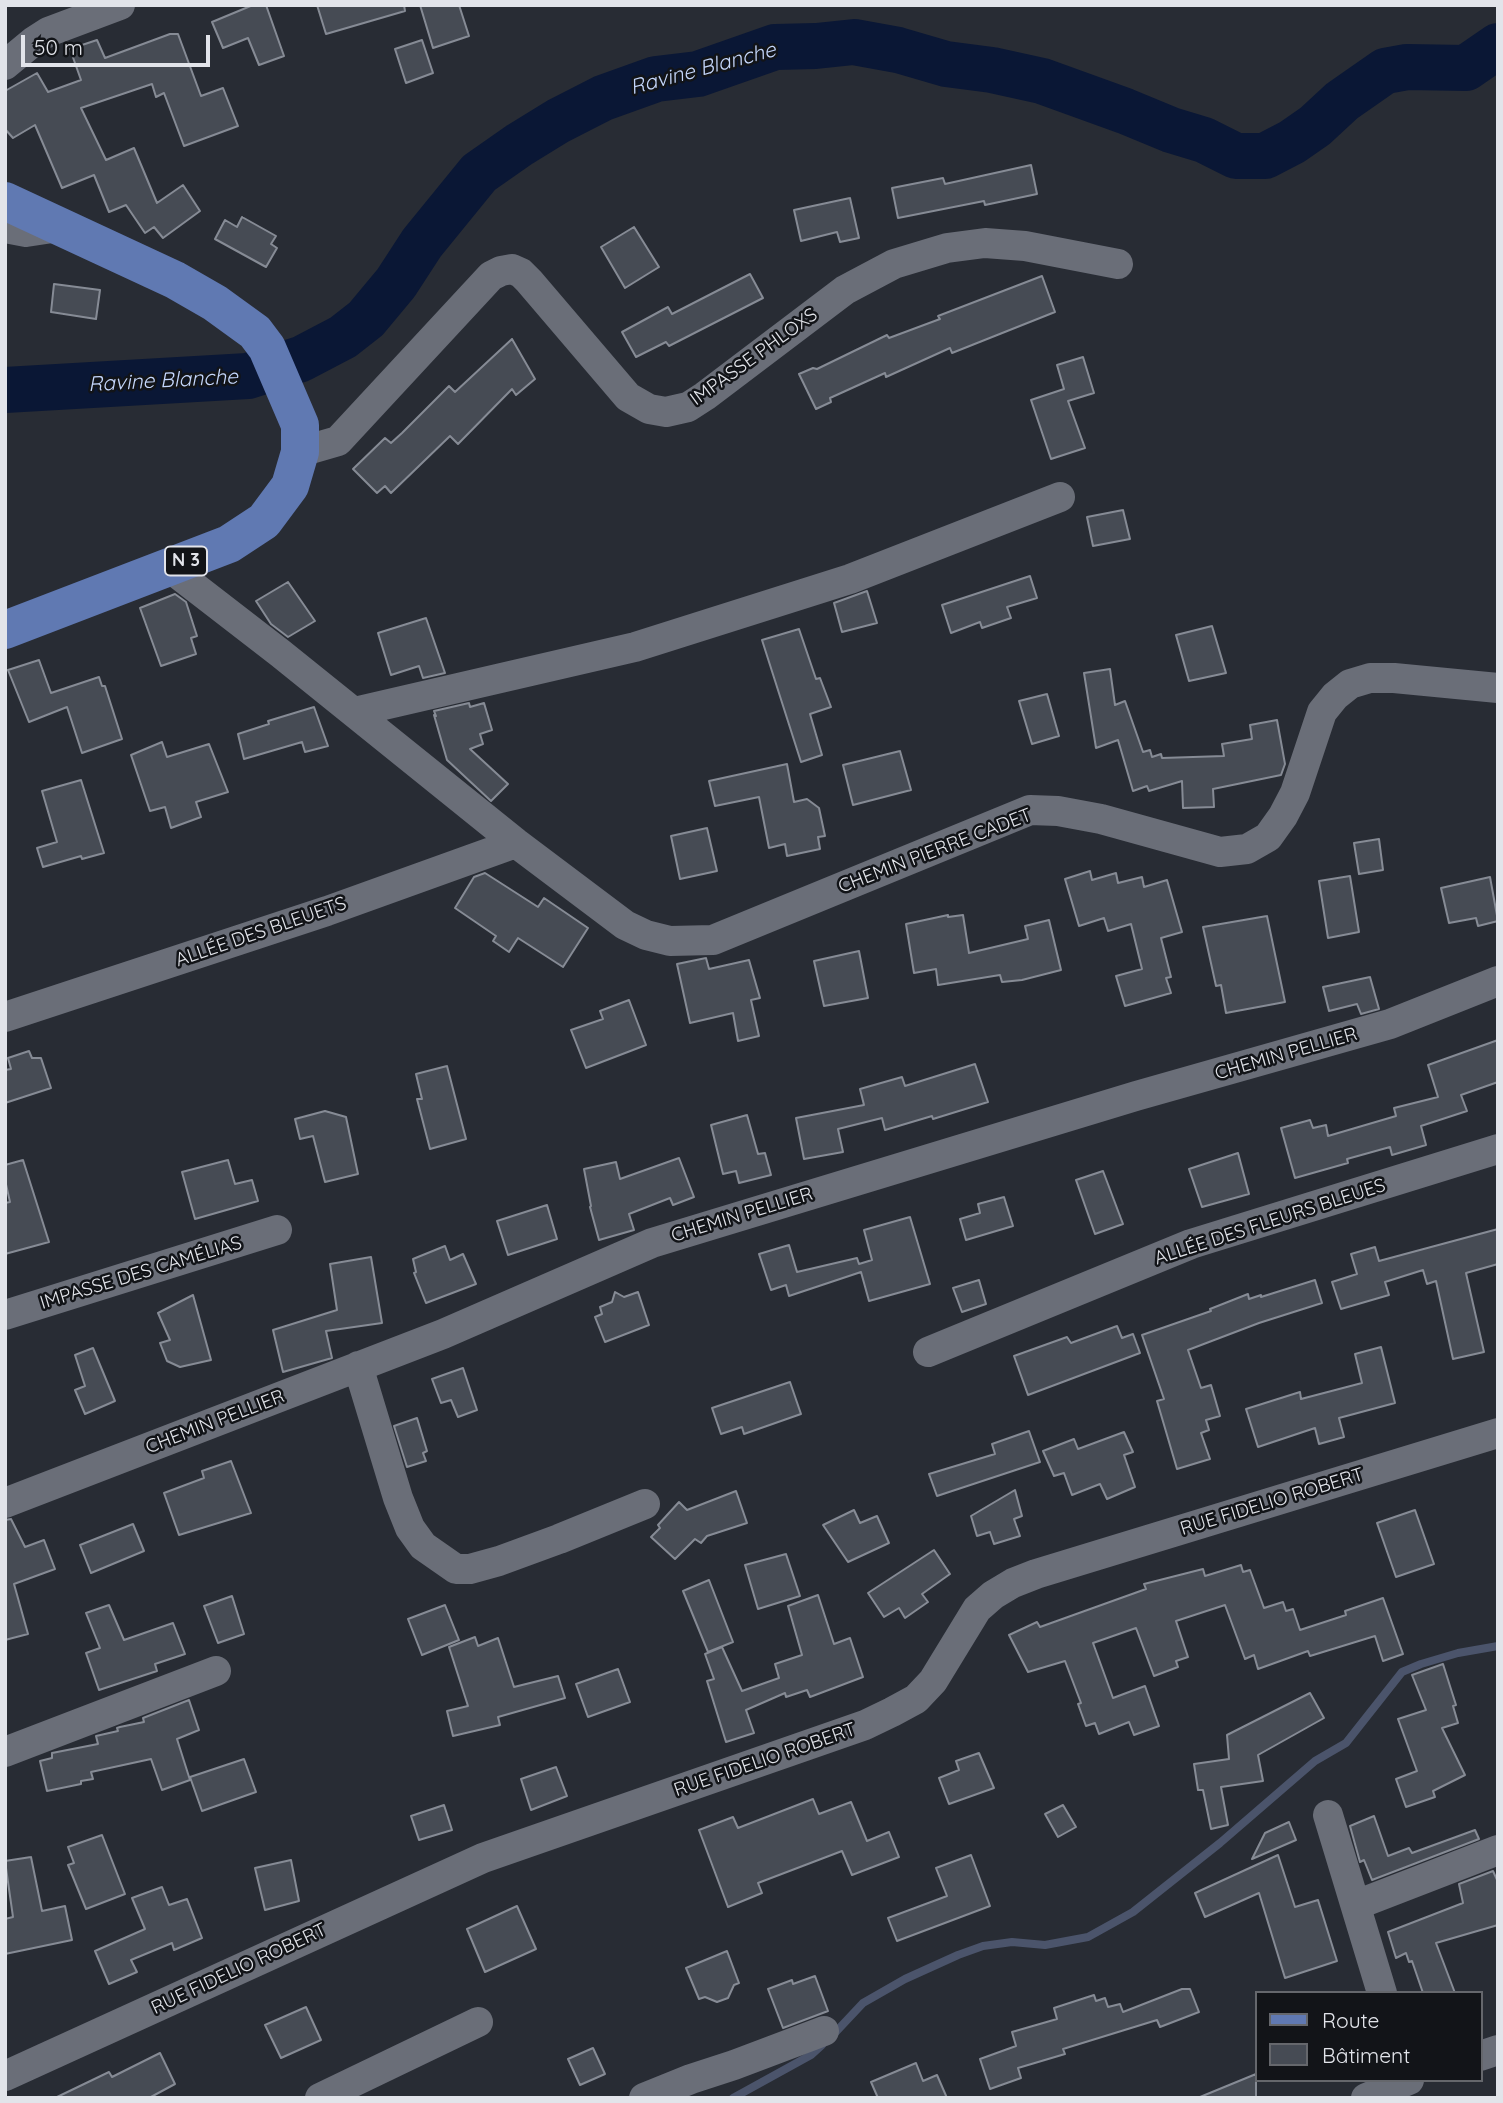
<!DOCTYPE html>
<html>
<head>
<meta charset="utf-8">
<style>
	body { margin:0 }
	#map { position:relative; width:1503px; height:2103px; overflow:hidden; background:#282c34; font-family:Quicksand,sans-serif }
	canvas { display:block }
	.frame { position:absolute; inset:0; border:7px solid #e2e4ea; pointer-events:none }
	.legend { position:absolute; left:1255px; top:1991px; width:228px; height:91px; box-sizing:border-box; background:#121418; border:2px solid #65676c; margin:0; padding:9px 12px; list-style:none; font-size:21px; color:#e2e4ea }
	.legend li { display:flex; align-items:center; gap:14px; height:35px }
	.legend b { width:35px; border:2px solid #65676c }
	.scale { position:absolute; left:21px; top:35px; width:189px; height:32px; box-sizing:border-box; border:4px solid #e2e4ea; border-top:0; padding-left:9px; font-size:21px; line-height:24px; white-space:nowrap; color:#e2e4ea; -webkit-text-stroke:5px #121418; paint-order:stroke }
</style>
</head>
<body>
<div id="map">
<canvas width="1503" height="2103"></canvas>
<div class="frame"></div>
<ul class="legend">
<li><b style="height:9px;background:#6079b2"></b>Route</li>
<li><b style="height:19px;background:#464b54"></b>Bâtiment</li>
</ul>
<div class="scale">50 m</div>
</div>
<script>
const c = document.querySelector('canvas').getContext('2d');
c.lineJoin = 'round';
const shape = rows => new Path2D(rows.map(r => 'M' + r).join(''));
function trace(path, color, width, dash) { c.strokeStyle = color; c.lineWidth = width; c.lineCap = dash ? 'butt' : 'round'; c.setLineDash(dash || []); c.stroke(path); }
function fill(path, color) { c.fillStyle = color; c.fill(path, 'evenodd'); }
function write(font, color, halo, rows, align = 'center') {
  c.font = font + ' Quicksand,sans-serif'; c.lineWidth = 5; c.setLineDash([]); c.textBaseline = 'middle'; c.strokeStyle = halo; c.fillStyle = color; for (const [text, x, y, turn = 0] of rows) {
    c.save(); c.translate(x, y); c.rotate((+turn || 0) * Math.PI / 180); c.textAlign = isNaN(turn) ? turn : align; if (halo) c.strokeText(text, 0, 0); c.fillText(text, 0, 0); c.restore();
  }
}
const stream = shape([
	[832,2036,863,2003,905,1979,958,1955,983,1946,1012,1942,1045,1945,1088,1937,1133,1912,1220,1843,1315,1761,1346,1743,1402,1672,1421,1664,1458,1653,1498,1646],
	[733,2098,811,2055,822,2045]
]);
const river = shape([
	[5,390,248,376,301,359,343,337,366,319,396,283,422,243,479,173,519,145,558,121,603,98,656,79,698,74,775,47,816,46,854,42,898,50,946,64,992,70,1042,81,1125,111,1171,130,1204,140,1236,156,1265,156,1292,142,1315,126,1342,101,1385,71,1407,67,1466,68,1498,46]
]);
const building = shape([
	[253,5,266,5,284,56,259,65,248,38,223,48,212,22,253,5],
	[317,5,404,5,405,11,326,34,317,5],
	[420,5,459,5,469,36,433,48,420,5],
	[170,34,178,34,201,96,223,88,238,126,184,146,164,93,156,97,152,84,81,108,106,160,134,148,157,203,183,185,200,211,163,238,154,227,145,233,126,205,109,212,94,175,62,188,35,125,13,138,5,129,5,91,37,73,48,92,81,80,70,49,97,40,105,58,170,34],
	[422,40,433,73,406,83,395,49,422,40],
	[1031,165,1037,194,985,205,984,201,898,218,892,188,943,178,945,184,1031,165],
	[850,198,859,238,840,242,837,232,801,241,794,210,850,198],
	[242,217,276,236,271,244,277,248,266,267,215,239,225,220,237,227,242,217],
	[634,227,659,267,625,288,601,247,634,227],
	[750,274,763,298,669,346,666,342,636,357,622,332,668,307,672,314,750,274],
	[1042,276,1055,312,952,353,950,348,886,377,885,373,830,398,831,402,816,409,799,374,813,368,817,369,887,335,889,338,940,319,938,316,1042,276],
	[54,284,100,290,96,319,51,312,54,284],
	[512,339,535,379,516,395,512,389,458,444,450,436,391,493,385,486,377,493,353,469,385,438,391,443,402,433,449,386,455,392,512,339],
	[1083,357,1094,393,1068,401,1085,448,1051,459,1031,400,1064,389,1057,365,1083,357],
	[1123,510,1130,539,1093,546,1087,517,1123,510],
	[1030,576,1037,598,1007,607,1011,618,982,628,980,622,951,633,942,605,1030,576],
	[288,582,315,621,288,637,271,624,256,601,288,582],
	[867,591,877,623,842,632,834,603,867,591],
	[175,594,186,602,197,636,191,638,196,654,161,666,140,608,175,594],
	[426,618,445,673,423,678,419,666,391,675,378,633,426,618],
	[1212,626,1226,673,1189,681,1176,635,1212,626],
	[799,629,816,679,820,678,831,707,810,714,822,755,801,762,762,640,799,629],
	[39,660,51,693,99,677,102,686,105,686,122,739,82,753,67,707,29,722,8,670,39,660],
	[1110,669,1115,705,1125,701,1143,752,1150,750,1152,757,1161,754,1162,758,1224,756,1222,744,1252,739,1250,725,1277,720,1285,764,1281,775,1213,789,1214,807,1183,808,1182,781,1149,791,1147,786,1133,791,1118,740,1096,748,1084,673,1110,669],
	[1047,694,1059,736,1032,744,1019,701,1047,694],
	[469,703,470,707,484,703,492,730,480,734,483,744,470,749,508,784,491,801,447,760,434,715,436,716,434,711,469,703],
	[314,707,328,746,305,752,302,742,244,759,238,734,269,724,268,721,314,707],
	[162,742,167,757,209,744,228,792,196,802,201,817,171,828,165,807,150,811,131,755,162,742],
	[900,751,911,790,853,805,843,765,900,751],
	[787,764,794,802,807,799,819,808,825,836,818,837,820,849,787,856,785,844,769,848,759,797,715,806,709,781,787,764],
	[81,780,104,853,82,859,81,856,43,867,37,848,57,842,42,791,81,780],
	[707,828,717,871,680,879,671,836,707,828],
	[1379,839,1383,870,1359,874,1354,843,1379,839],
	[1090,871,1092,880,1116,873,1118,883,1142,877,1144,887,1167,880,1182,932,1161,938,1171,977,1166,978,1171,993,1125,1006,1116,976,1142,969,1131,924,1108,931,1104,918,1079,926,1065,879,1090,871],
	[485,873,538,907,544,898,588,928,563,967,518,938,509,952,493,941,496,936,455,908,474,877,485,873],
	[1350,876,1359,932,1328,938,1319,881,1350,876],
	[1490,877,1498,921,1478,926,1476,918,1449,923,1441,888,1490,877],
	[948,915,948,917,963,915,969,953,1028,939,1025,926,1049,920,1061,970,1022,980,1002,982,1000,975,938,985,936,969,914,973,906,924,948,915],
	[1267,916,1285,1002,1226,1013,1221,985,1216,986,1203,927,1267,916],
	[859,951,868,998,824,1006,814,961,859,951],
	[706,958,709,969,749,960,760,998,751,1000,759,1036,738,1041,733,1013,690,1023,677,964,706,958],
	[1370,977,1379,1009,1361,1014,1357,1004,1329,1011,1323,987,1370,977],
	[629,1000,646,1045,586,1068,571,1030,603,1019,600,1011,629,1000],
	[1498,1040,1498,1082,1461,1095,1467,1111,1421,1126,1426,1145,1392,1155,1390,1147,1347,1159,1348,1163,1295,1178,1281,1128,1310,1120,1313,1128,1326,1125,1328,1136,1396,1116,1394,1108,1438,1097,1428,1065,1498,1040],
	[29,1051,32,1058,41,1058,51,1088,5,1103,5,1070,11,1069,8,1058,29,1051],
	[975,1064,988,1102,933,1119,932,1116,885,1130,882,1118,838,1129,843,1152,804,1159,796,1118,864,1105,860,1089,902,1077,905,1086,975,1064],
	[447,1066,466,1139,430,1149,417,1099,422,1099,416,1074,447,1066],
	[325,1111,346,1117,358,1174,325,1182,313,1136,300,1139,295,1119,325,1111],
	[747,1115,758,1154,765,1153,771,1175,739,1183,736,1171,723,1174,711,1125,747,1115],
	[1238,1153,1249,1194,1202,1207,1189,1169,1238,1153],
	[679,1158,694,1197,673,1205,670,1198,629,1214,634,1230,599,1240,590,1207,591,1206,584,1169,616,1162,620,1179,679,1158],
	[23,1160,49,1242,5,1254,5,1203,10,1202,5,1180,5,1165,23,1160],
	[228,1160,235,1184,252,1180,258,1201,195,1219,182,1172,228,1160],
	[1103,1171,1123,1224,1095,1234,1076,1180,1103,1171],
	[1004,1197,1013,1226,966,1240,960,1219,980,1213,978,1204,1004,1197],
	[547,1205,557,1239,508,1255,497,1221,547,1205],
	[910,1217,930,1284,869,1301,861,1272,789,1296,786,1285,771,1290,759,1254,789,1245,797,1272,857,1258,859,1264,872,1260,864,1230,910,1217],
	[1498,1229,1498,1264,1466,1273,1484,1352,1453,1359,1436,1281,1427,1284,1423,1270,1385,1282,1389,1295,1341,1309,1332,1282,1357,1274,1351,1254,1375,1247,1379,1261,1498,1229],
	[445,1246,450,1260,463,1254,476,1284,426,1303,414,1273,416,1272,413,1259,445,1246],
	[371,1257,382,1323,326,1331,332,1358,283,1372,273,1330,337,1310,330,1264,371,1257],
	[979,1280,986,1304,962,1312,953,1288,979,1280],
	[1315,1280,1322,1303,1259,1323,1188,1350,1201,1388,1211,1385,1220,1416,1206,1420,1209,1430,1201,1433,1210,1459,1177,1469,1157,1401,1164,1399,1142,1335,1211,1311,1210,1309,1248,1294,1249,1299,1261,1295,1261,1297,1315,1280],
	[615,1292,624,1297,638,1292,649,1325,605,1342,595,1317,602,1314,600,1307,612,1302,615,1292],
	[193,1295,211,1360,180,1367,167,1361,160,1343,170,1340,158,1313,193,1295],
	[1117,1326,1122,1338,1133,1334,1140,1353,1028,1395,1014,1356,1067,1337,1071,1343,1117,1326],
	[1381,1347,1395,1403,1339,1418,1344,1437,1319,1444,1315,1428,1258,1447,1246,1409,1300,1392,1301,1399,1362,1383,1355,1354,1381,1347],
	[93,1348,115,1401,85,1414,75,1390,85,1386,75,1355,93,1348],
	[463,1368,477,1410,458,1417,451,1400,441,1403,432,1379,463,1368],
	[790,1382,801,1414,744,1434,742,1427,721,1434,712,1408,790,1382],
	[417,1418,427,1451,423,1453,426,1461,407,1467,394,1426,417,1418],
	[1029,1431,1040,1462,937,1496,929,1474,995,1454,992,1444,1029,1431],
	[1124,1432,1133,1452,1124,1455,1135,1487,1107,1499,1100,1484,1072,1495,1064,1473,1054,1476,1043,1451,1074,1439,1078,1449,1124,1432],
	[231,1461,251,1513,179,1535,164,1493,204,1478,202,1471,231,1461],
	[1015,1490,1022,1516,1014,1519,1020,1536,994,1544,990,1532,977,1536,971,1516,1015,1490],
	[736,1491,747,1523,707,1536,701,1543,695,1539,675,1559,651,1537,660,1528,658,1525,679,1502,687,1510,736,1491],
	[854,1510,860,1523,877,1516,889,1543,848,1562,823,1525,854,1510],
	[1415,1510,1434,1564,1396,1577,1377,1523,1415,1510],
	[11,1519,25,1547,44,1540,55,1569,14,1584,28,1634,5,1640,5,1520,11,1519],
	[133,1524,144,1551,91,1573,80,1545,133,1524],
	[934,1550,950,1574,922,1594,928,1602,905,1618,899,1608,884,1617,868,1593,934,1550],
	[786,1554,800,1596,758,1609,745,1565,786,1554],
	[1241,1565,1243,1572,1250,1570,1264,1608,1283,1602,1286,1611,1293,1609,1300,1630,1346,1615,1345,1611,1383,1598,1403,1654,1383,1661,1375,1636,1310,1656,1308,1651,1258,1669,1254,1655,1245,1659,1225,1605,1176,1621,1188,1657,1176,1661,1178,1667,1154,1676,1136,1628,1093,1643,1113,1698,1145,1686,1159,1726,1134,1735,1129,1722,1099,1734,1095,1723,1086,1726,1078,1704,1081,1703,1065,1661,1028,1672,1009,1635,1037,1622,1040,1627,1146,1589,1144,1584,1203,1569,1205,1576,1241,1565],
	[709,1580,733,1642,708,1652,683,1591,709,1580],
	[818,1595,834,1644,850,1638,863,1677,810,1697,807,1690,786,1697,785,1693,746,1710,754,1733,726,1742,707,1681,714,1679,705,1654,722,1647,742,1691,779,1678,775,1664,802,1655,788,1606,818,1595],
	[232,1596,244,1634,218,1643,204,1606,232,1596],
	[109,1605,124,1640,173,1623,185,1654,155,1664,157,1671,99,1690,86,1653,100,1648,86,1613,109,1605],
	[445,1605,459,1640,422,1655,408,1619,445,1605],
	[475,1637,478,1646,498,1638,514,1687,558,1676,565,1698,498,1717,500,1725,453,1736,447,1711,468,1706,449,1647,475,1637],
	[1443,1664,1456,1705,1453,1706,1458,1723,1442,1728,1465,1775,1433,1791,1435,1797,1406,1807,1396,1779,1417,1771,1398,1719,1426,1710,1412,1675,1443,1664],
	[618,1669,630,1702,588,1717,576,1684,618,1669],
	[1310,1693,1324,1718,1258,1755,1263,1781,1221,1787,1228,1825,1211,1829,1203,1790,1198,1790,1194,1764,1229,1759,1227,1735,1310,1693],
	[189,1700,199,1730,177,1739,190,1780,162,1790,151,1759,91,1772,93,1779,81,1781,81,1784,47,1791,40,1761,52,1758,52,1753,98,1744,96,1736,118,1731,117,1728,120,1727,144,1722,143,1718,189,1700],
	[979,1753,994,1788,949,1804,939,1778,959,1770,956,1761,979,1753],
	[244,1759,256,1792,202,1811,190,1777,244,1759],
	[556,1767,567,1796,531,1810,521,1779,556,1767],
	[813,1799,819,1814,851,1802,867,1841,889,1832,899,1857,852,1875,842,1851,758,1883,762,1893,728,1907,699,1830,733,1817,738,1828,813,1799],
	[444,1805,452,1830,419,1840,411,1816,444,1805],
	[1063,1805,1076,1827,1058,1837,1045,1814,1063,1805],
	[1374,1816,1388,1856,1409,1848,1412,1853,1475,1830,1479,1839,1372,1880,1364,1860,1360,1862,1350,1826,1374,1816],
	[1289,1822,1296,1840,1252,1859,1265,1833,1289,1822],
	[102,1835,125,1894,86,1909,68,1865,74,1863,68,1847,102,1835],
	[971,1855,990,1906,897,1941,888,1918,947,1896,936,1868,971,1855],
	[1278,1855,1295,1907,1318,1900,1337,1961,1285,1978,1259,1893,1205,1917,1195,1893,1278,1855],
	[31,1857,42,1911,65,1906,72,1940,5,1954,5,1919,13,1917,5,1861,31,1857],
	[291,1860,299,1901,265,1910,255,1868,291,1860],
	[1493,1871,1498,1882,1498,1925,1436,1943,1455,1993,1423,1993,1412,1961,1409,1962,1406,1953,1396,1958,1388,1932,1463,1903,1459,1884,1493,1871],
	[162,1887,169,1905,187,1899,202,1938,174,1950,172,1943,131,1960,137,1972,109,1984,95,1951,145,1929,132,1898,162,1887],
	[517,1906,536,1949,485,1972,467,1929,517,1906],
	[727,1951,739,1983,734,1985,728,1998,717,2002,705,1997,699,1999,686,1968,727,1951],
	[815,1976,828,2011,783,2028,768,1989,792,1980,793,1984,815,1976],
	[1182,1989,1190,1989,1199,2012,1160,2027,1157,2020,1063,2049,1065,2054,1018,2068,1021,2078,990,2089,980,2059,1016,2046,1012,2032,1057,2019,1054,2008,1094,1995,1096,2001,1105,1998,1108,2007,1120,2004,1123,2012,1182,1989],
	[306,2007,321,2040,281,2058,265,2025,306,2007],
	[593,2048,605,2074,580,2085,568,2059,593,2048],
	[160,2053,175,2084,149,2098,55,2098,109,2072,112,2077,160,2053],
	[916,2063,923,2081,937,2075,947,2098,878,2098,871,2082,916,2063],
	[1256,2074,1256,2098,1200,2098,1200,2097,1256,2074]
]);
const minor = shape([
	[5,65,34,41,48,32,120,5],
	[5,228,26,232,59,227],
	[300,452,338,441,491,276,501,271,512,269,521,273,529,281,628,397,649,409,666,412,688,407,705,396,845,290,894,264,947,248,985,243,1025,246,1118,264],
	[170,568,280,653,516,843,625,925,646,935,670,941,713,940,1030,810,1058,811,1101,819,1220,852,1247,849,1268,837,1283,816,1295,793,1322,712,1335,696,1350,684,1370,678,1394,678,1498,688],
	[354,712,635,647,850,579,1060,497],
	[5,1017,327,911,516,843],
	[5,1315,277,1230],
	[928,1352,1191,1244,1498,1149],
	[358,1366,398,1498,410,1528,423,1546,456,1569,470,1569,499,1561,559,1539,645,1504],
	[5,1503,443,1334,652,1243,1136,1096,1390,1024,1498,981],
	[5,1752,216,1671],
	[1328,1815,1382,1993],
	[1356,1905,1498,1850],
	[1480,2056,1498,2050],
	[5,2076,483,1858,865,1725,892,1712,916,1699,933,1681,977,1609,993,1595,1013,1583,1036,1574,1498,1433],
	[320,2098,478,2022],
	[644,2098,691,2079,734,2065,824,2031],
	[1366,2098,1409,2080]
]);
const primary = shape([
	[5,201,175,280,215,303,255,332,267,348,300,425,300,452,290,486,264,521,229,544,5,630]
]);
const shields = [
	[186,561,42]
];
const shieldNames = [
	["N 3",186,561]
];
const streetNames = [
	["IMPASSE PHLOXS",754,357,-36],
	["CHEMIN PIERRE CADET",935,851,-21],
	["ALLÉE DES BLEUETS",261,932,-19],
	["CHEMIN PELLIER",1286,1054,-16],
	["CHEMIN PELLIER",742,1215,-17],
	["ALLÉE DES FLEURS BLEUES",1270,1222,-18],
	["IMPASSE DES CAMÉLIAS",141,1273,-17],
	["CHEMIN PELLIER",215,1422,-21],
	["RUE FIDELIO ROBERT",1272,1502,-17],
	["RUE FIDELIO ROBERT",765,1760,-19],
	["RUE FIDELIO ROBERT",239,1969,-25]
];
const waterNames = [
	["Ravine Blanche",703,69,-15],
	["Ravine Blanche",163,381,-3]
];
trace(stream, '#4b546b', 8);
trace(river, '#0a1735', 46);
fill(building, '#464b54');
trace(building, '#868b95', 2);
trace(minor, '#6a6e78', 30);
trace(primary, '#6079b2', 38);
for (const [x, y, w] of shields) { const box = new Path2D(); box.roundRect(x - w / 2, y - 14.5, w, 29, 5); c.fillStyle = '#121418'; c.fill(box); trace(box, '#e2e4ea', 2); }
write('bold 18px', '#e2e4ea', null, shieldNames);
write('19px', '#e2e4ea', '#121418', streetNames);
write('italic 21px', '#c5d7fc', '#121418', waterNames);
</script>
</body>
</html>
